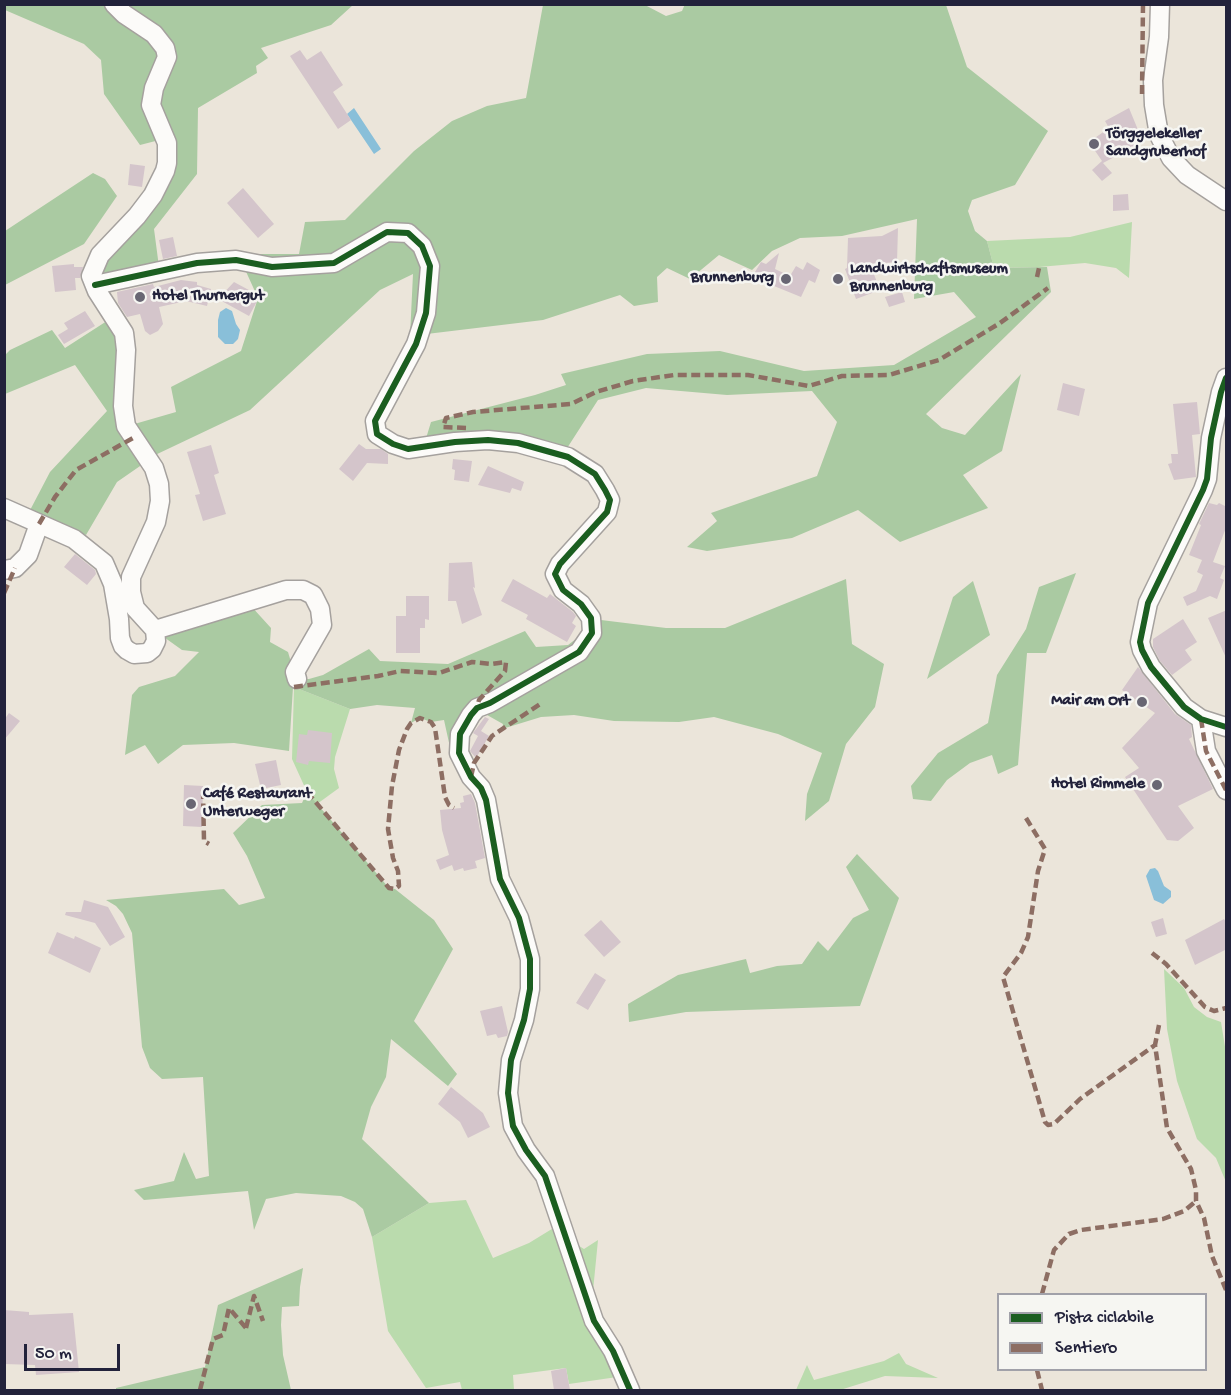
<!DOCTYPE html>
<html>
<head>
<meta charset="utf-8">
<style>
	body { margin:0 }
	#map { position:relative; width:1231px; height:1395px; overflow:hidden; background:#ebe5da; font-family:"Gochi Hand",sans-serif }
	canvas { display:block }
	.frame { position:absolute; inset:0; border:6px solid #22223b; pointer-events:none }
	.legend { position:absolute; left:997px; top:1293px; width:210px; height:78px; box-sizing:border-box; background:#f6f6f2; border:2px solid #a1a1a9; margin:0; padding:8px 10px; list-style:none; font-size:18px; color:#22223b }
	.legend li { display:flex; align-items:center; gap:12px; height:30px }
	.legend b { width:30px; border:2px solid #a1a1a9 }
	.scale { position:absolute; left:24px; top:1344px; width:96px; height:27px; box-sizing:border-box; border:3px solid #22223b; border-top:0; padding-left:8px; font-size:18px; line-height:21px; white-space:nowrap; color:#22223b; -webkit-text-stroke:4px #f6f6f2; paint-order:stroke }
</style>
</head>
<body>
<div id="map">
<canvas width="1231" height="1395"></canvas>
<div class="frame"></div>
<ul class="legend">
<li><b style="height:8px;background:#1b5e20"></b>Pista ciclabile</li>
<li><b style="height:8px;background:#8d6e63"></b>Sentiero</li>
</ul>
<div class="scale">50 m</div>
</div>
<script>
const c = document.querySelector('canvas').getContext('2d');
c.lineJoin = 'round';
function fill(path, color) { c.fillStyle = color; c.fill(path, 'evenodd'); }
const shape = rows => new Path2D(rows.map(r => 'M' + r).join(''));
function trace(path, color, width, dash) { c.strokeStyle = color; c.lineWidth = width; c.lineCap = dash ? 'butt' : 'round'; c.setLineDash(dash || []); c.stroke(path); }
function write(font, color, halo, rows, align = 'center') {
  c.font = font + ' "Gochi Hand",sans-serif'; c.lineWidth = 5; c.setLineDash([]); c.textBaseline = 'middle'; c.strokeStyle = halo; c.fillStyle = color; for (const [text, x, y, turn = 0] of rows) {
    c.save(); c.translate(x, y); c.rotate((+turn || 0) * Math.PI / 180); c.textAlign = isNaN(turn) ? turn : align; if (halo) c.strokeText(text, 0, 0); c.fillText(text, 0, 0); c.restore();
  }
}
const green = shape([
	[1132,222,1129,278,1116,268,1085,263,1039,267,994,268,987,241,1070,237],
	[294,687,350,709,335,757,334,769,339,788,317,804,307,792,292,759],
	[1164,969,1184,988,1194,1007,1207,1017,1221,1022,1226,1053,1226,1182,1216,1158,1197,1139,1177,1081,1167,1029],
	[466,1200,493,1258,529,1243,560,1224,576,1244,584,1249,598,1240,593,1291,594,1321,624,1376,569,1384,566,1368,513,1375,514,1390,462,1390,460,1382,426,1388,388,1331,372,1237,429,1203],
	[899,1353,906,1364,938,1378,885,1376,840,1390,796,1390,807,1365,814,1380,884,1361]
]);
const forest = shape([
	[5,4,353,5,331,25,261,48,268,58,256,66,257,73,198,108,197,174,154,229,159,267,99,280,101,263,166,188,171,137,140,145,104,94,101,60,84,44,5,10],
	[685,4,946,5,967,67,1048,131,1015,185,972,200,968,211,975,231,987,241,994,268,1047,267,1051,292,926,414,942,428,965,435,1021,374,1002,451,963,475,988,508,900,542,858,510,792,538,707,551,687,547,717,521,711,513,817,476,837,422,812,391,727,395,646,388,598,400,562,456,424,445,431,422,535,395,566,385,561,374,647,354,720,351,804,371,894,365,976,317,954,292,914,299,917,219,842,236,800,238,772,251,752,270,719,255,690,279,667,268,657,277,658,302,634,306,620,295,543,320,410,336,413,274,380,290,250,410,153,456,131,425,176,412,171,387,241,351,258,298,238,254,299,254,305,222,345,220,414,151,452,121,487,106,526,98,543,5,645,5,666,16,682,11],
	[93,173,105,179,117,196,84,244,5,285,5,231],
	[110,319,122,341,121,429,143,464,117,482,86,535,27,516,50,472,107,411,75,365,5,394,5,355,10,350,52,330,65,348],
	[1076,573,1046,653,1027,653,1018,765,998,774,992,755,970,763,947,780,931,801,913,799,911,786,938,753,988,723,997,675,1026,629,1039,587],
	[846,579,852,644,884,664,875,707,846,744,829,801,805,821,807,794,822,753,778,734,714,717,679,722,614,721,574,715,541,717,502,729,503,724,480,711,470,715,461,756,453,761,444,720,431,722,420,718,411,723,415,708,377,705,350,709,294,687,297,679,309,679,323,675,369,649,380,661,448,664,525,631,536,647,568,645,601,620,666,628,725,628],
	[973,581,990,635,927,679,953,597],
	[251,606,271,628,270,642,288,652,296,679,293,687,289,751,234,743,183,745,158,764,145,745,125,755,132,695,139,687,175,676,199,652,182,650,161,635],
	[307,792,389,888,395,889,434,920,453,949,414,1021,457,1074,448,1086,391,1039,386,1077,371,1107,362,1139,429,1203,372,1237,363,1209,355,1202,341,1196,296,1193,266,1199,254,1230,248,1191,144,1200,134,1190,174,1181,184,1152,196,1179,209,1176,203,1077,162,1079,150,1068,142,1047,132,933,123,914,116,906,106,900,224,889,239,905,265,898,247,856,233,833,262,805,302,803],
	[857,854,899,898,860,1006,686,1012,629,1022,628,1004,678,975,746,959,750,973,777,966,802,964,818,941,828,951,853,918,869,910,846,867],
	[303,1268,300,1287,299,1306,282,1307,281,1325,283,1355,291,1390,116,1390,116,1388,205,1367,218,1305]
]);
const water = shape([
	[354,108,381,149,374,154,347,114],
	[226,308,232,311,236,324,240,330,238,339,233,344,225,344,218,337,218,320,220,312],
	[1155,868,1158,871,1164,886,1171,891,1171,897,1163,904,1154,900,1146,876,1150,869]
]);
const building = shape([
	[300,50,307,60,321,51,343,85,333,92,351,120,338,129,290,56],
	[1129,108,1143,142,1103,163,1112,173,1102,181,1092,170,1102,161,1089,142,1109,128,1105,121],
	[130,164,145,166,142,187,128,185],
	[243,188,274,224,258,238,227,203],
	[1128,194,1129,210,1113,211,1113,195],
	[898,228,897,262,870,264,880,290,856,299,845,269,847,268,848,238,882,236],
	[173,237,177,256,163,259,159,240],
	[779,253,775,269,790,276,796,266,803,270,807,262,820,270,815,283,809,280,801,297,752,277,761,262,766,264],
	[74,264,74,267,83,267,80,278,75,278,76,290,55,292,52,266],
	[181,280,197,282,197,285,211,289,207,306,186,301,159,307,163,324,158,331,150,335,145,331,140,314,127,317,118,303,117,292,153,284,154,287],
	[234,282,260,296,249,316,218,299],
	[902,292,905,302,889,307,885,297],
	[85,311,95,326,64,344,58,335,68,329,64,323],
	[1063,383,1085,389,1079,416,1057,410],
	[1197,402,1200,434,1192,435,1196,477,1174,480,1168,464,1172,463,1171,454,1178,454,1173,404],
	[359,444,366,449,381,449,388,454,388,464,367,463,353,481,339,469],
	[211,445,219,473,214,475,226,514,203,521,195,495,200,494,187,452],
	[453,459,472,461,469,482,454,480,455,470,452,469],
	[488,466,524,482,521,491,512,488,510,493,478,485],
	[1209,503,1217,505,1219,503,1227,507,1227,525,1213,562,1225,566,1220,578,1224,580,1217,599,1210,596,1187,606,1183,597,1196,591,1203,575,1197,572,1202,560,1189,555,1201,525,1199,524],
	[75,554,95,570,96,574,87,585,64,567],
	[472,562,475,588,473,587,482,615,462,624,456,601,448,601,449,563],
	[513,579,547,598,550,594,573,612,576,616,572,623,576,626,567,642,526,619,528,615,501,601],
	[406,596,429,596,429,620,425,619,425,628,420,628,420,653,396,653,396,616,406,616],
	[1227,610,1227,660,1208,618],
	[1183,619,1197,642,1185,650,1192,660,1172,675,1160,661,1153,647,1153,639],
	[1138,667,1175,714,1191,725,1192,737,1189,739,1213,789,1178,806,1194,828,1178,841,1167,840,1125,777,1139,768,1122,748,1155,713,1122,690],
	[9,713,20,721,4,740,4,720],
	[485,717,489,719,481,731,489,736,476,758,470,751,478,736,473,733],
	[308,730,332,733,330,763,309,761,308,765,296,762,299,734,307,735],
	[276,760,281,785,261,789,255,764],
	[184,785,203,786,202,827,183,826],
	[471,794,475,803,485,858,475,861,477,868,464,871,463,868,454,871,452,865,440,870,436,860,449,855,442,830,440,810,461,808,460,803,464,802,463,796],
	[84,900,108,907,125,937,110,946,95,923,65,915,66,912,81,912],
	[1163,918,1167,934,1156,937,1151,922],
	[1224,919,1227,924,1227,949,1195,965,1185,940],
	[601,920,621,942,604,957,584,935],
	[57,932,74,939,75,936,101,948,90,973,48,953],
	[595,973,606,980,588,1010,576,1003],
	[502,1006,508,1032,507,1036,498,1038,496,1034,487,1036,480,1011],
	[451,1087,483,1113,490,1127,468,1138,460,1122,438,1104],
	[4,1310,29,1312,29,1315,73,1313,79,1372,36,1375,35,1365,4,1364],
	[566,1368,570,1390,554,1390,551,1371]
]);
const minor = shape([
	[114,4,124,14,154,34,165,48,167,57,154,88,151,105,167,143,167,163,165,171,153,195,137,216,100,255,91,276,97,291,124,333,126,350,123,406,126,426,154,468,159,484,160,501,156,522,131,577,131,592,135,608,155,630],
	[1160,4,1159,37,1153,80,1154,105,1159,135,1171,158,1187,175,1226,201],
	[95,285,197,263,236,260,272,267,334,263,387,232,408,233,422,246,430,266,426,313,416,344,375,421,377,434,393,444,408,449,455,442,488,440,518,443,568,457,595,474,605,490,610,500,607,512,560,564,555,574,563,590,581,604,591,618,592,633,579,652,490,703,477,708,471,715,460,734,459,753,471,777,481,788,486,800,500,879,519,918,530,959,530,989,524,1020,511,1060,508,1093,513,1126,526,1150,545,1176,594,1321,613,1351,630,1390],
	[1226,378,1221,392,1211,438,1207,479,1203,490,1148,603,1140,642,1142,650,1151,667,1184,707,1201,719,1226,727],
	[4,508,74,539,104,563,113,584,119,619,120,638,123,646,127,650,134,654,147,653,152,649,156,641,155,630],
	[4,570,15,568,28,555,39,524],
	[155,630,286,590,303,590,313,595,320,609,322,625,295,672,297,679],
	[1201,719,1206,751,1226,790]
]);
const quiet = shape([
	[1142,94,1143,4],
	[1037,277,1039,268],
	[466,428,443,427,446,418,473,412,571,404,596,392,633,381,674,375,748,375,809,386,842,376,889,375,939,360,1000,323,1048,288],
	[39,524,55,497,76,470,133,438],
	[4,593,15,568],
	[294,687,378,676,400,671,439,673,472,662,492,664,506,662,505,671,479,700,477,708],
	[1201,719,1206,751,1226,790],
	[471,777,474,763,492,736,540,704],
	[203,790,204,841,209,844],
	[307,792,389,888,395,889,399,886,398,871,393,858,388,829,392,786,399,750,407,729,411,723,420,718,431,722,435,728,445,797,449,805,454,808],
	[1026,818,1045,849,1038,871,1028,937,1021,953,1003,977,1045,1122,1048,1125,1054,1124,1080,1099,1155,1045],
	[1152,953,1166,964,1205,1007,1214,1011,1226,1008],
	[1159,1025,1155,1045,1167,1128,1191,1169,1196,1190,1196,1201,1204,1218,1212,1256,1226,1290],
	[1042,1294,1054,1250,1069,1234,1081,1230,1163,1219,1184,1211,1196,1201],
	[246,1328,254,1296,263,1321],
	[1037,1370,1042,1390],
	[200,1390,213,1339,223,1335,229,1308,246,1328]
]);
const cycleway = shape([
	[95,285,197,263,236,260,272,267,334,263,387,232,408,233,422,246,430,266,426,313,416,344,375,421,377,434,393,444,408,449,455,442,488,440,518,443,568,457,595,474,605,490,610,500,607,512,560,564,555,574,563,590,581,604,591,618,592,633,579,652,490,703,477,708,471,715,460,734,459,753,471,777,481,788,486,800,500,879,519,918,530,959,530,989,524,1020,511,1060,508,1093,513,1126,526,1150,545,1176,594,1321,613,1351,630,1390],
	[1226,378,1221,392,1211,438,1207,479,1203,490,1148,603,1140,642,1142,650,1151,667,1184,707,1201,719,1226,727]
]);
const markers = [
	[1094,144,6,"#686673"],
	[786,279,6,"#686673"],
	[838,279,6,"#686673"],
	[140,297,6,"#686673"],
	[1142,702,6,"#686673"],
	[1157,785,6,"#686673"],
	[191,804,6,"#686673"]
];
const poiNames = [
	["Törggelekeller",1106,135],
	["Sandgruberhof",1106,153],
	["Landwirtschaftsmuseum",850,270],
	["Brunnenburg",850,288],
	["Brunnenburg",774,279,"right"],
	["Hotel Thurnergut",152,297],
	["Mair am Ort",1130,702,"right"],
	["Hotel Rimmele",1145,785,"right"],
	["Café Restaurant",203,795],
	["Unterweger",203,813]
];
fill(green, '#badbad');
fill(forest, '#aacaa2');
fill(water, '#89bfd9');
fill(building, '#d4c5cb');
trace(minor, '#a5a19e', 21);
trace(minor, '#fcfbf9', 18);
trace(quiet, '#8d6e63', 4.5, [9, 4.5]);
trace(cycleway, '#1b5e20', 6);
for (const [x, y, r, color] of markers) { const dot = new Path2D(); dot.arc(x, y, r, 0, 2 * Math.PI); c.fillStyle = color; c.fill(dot); trace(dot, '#f6f6f2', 2); }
write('bold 16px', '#22223b', '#f6f6f2', poiNames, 'left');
</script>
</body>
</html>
